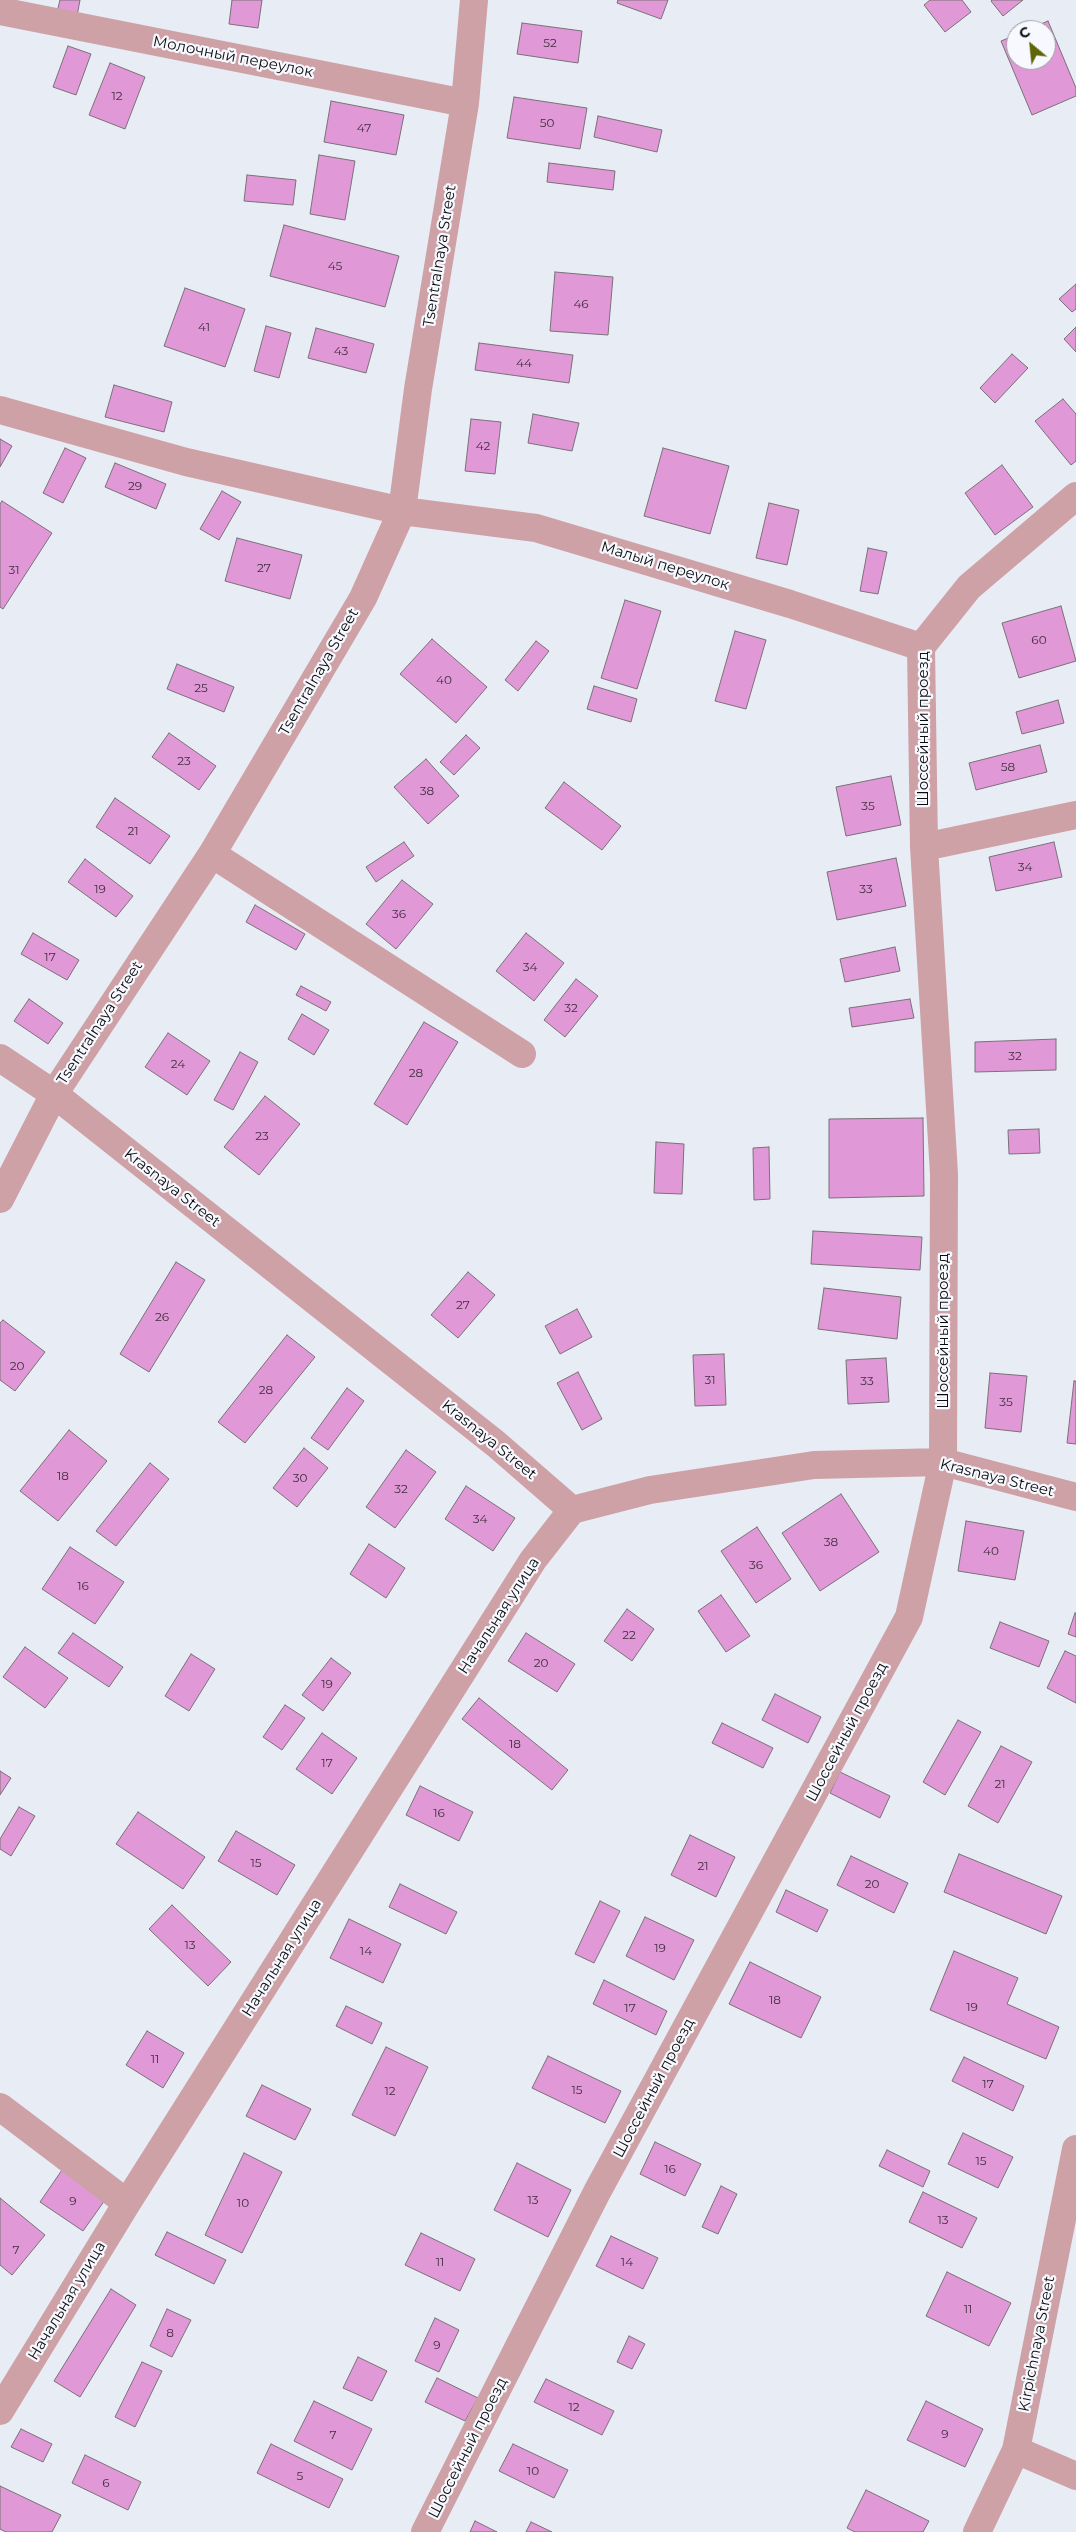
<!DOCTYPE html>
<html>
<head>
<meta charset="utf-8">
<style>
	body { margin:0 }
	#map { position:relative; width:1076px; height:2532px; overflow:hidden; background:#e8ecf5; font-family:Montserrat,sans-serif }
	canvas { display:block }
	.north { position:absolute; left:1006px; top:20px; width:50px; height:50px; box-sizing:border-box; background:#f7f9ff; border:1px solid #999a9f; border-radius:50%; rotate:332deg; font-size:14px; font-weight:700; line-height:20px; text-align:center; color:#0b0c0e }
	.north::after { content:''; display:block; margin:auto; width:18px; height:22px; background:#5e6606; clip-path:polygon(50% 0,100% 100%,50% 72%,0 100%) }
</style>
</head>
<body>
<div id="map">
<canvas width="1076" height="2532"></canvas>
<div class="north">С</div>
</div>
<script>
const c = document.querySelector('canvas').getContext('2d');
c.lineJoin = 'round';
function fill(path, color) { c.fillStyle = color; c.fill(path, 'evenodd'); }
const shape = rows => new Path2D(rows.map(r => 'M' + r).join(''));
function trace(path, color, width, dash) { c.strokeStyle = color; c.lineWidth = width; c.lineCap = dash ? 'butt' : 'round'; c.setLineDash(dash || []); c.stroke(path); }
function write(font, color, halo, rows, align = 'center') {
  c.font = font + ' Montserrat,sans-serif'; c.lineWidth = 4.5; c.setLineDash([]); c.textBaseline = 'middle'; c.strokeStyle = halo; c.fillStyle = color; for (const [text, x, y, turn = 0] of rows) {
    c.save(); c.translate(x, y); c.rotate((+turn || 0) * Math.PI / 180); c.textAlign = isNaN(turn) ? turn : align; if (halo) c.strokeText(text, 0, 0); c.fillText(text, 0, 0); c.restore();
  }
}
const building = shape([
	[60,0,80,0,77,16,57,12,60,0],
	[232,0,262,0,258,28,229,24,232,0],
	[618,0,668,0,661,19,617,3,618,0],
	[930,0,962,0,971,12,945,32,924,5,930,0],
	[992,0,1023,0,1003,16,991,1,992,0],
	[1048,21,1076,88,1076,96,1032,115,1001,41,1016,35,1016,60,1046,60,1046,30,1027,30,1048,21],
	[522,23,582,31,578,63,517,54,522,23],
	[68,46,91,54,76,95,53,87,68,46],
	[110,63,145,77,125,129,89,115,110,63],
	[514,97,587,108,580,149,507,138,514,97],
	[331,101,404,115,396,155,324,142,331,101],
	[598,116,662,130,657,152,594,137,598,116],
	[319,155,355,161,345,220,310,214,319,155],
	[549,163,615,171,613,190,547,182,549,163],
	[247,175,296,180,293,205,244,201,247,175],
	[284,225,399,256,385,307,270,276,284,225],
	[555,272,613,277,608,335,550,331,555,272],
	[1076,284,1076,309,1072,312,1059,299,1076,284],
	[185,288,245,309,225,367,164,346,185,288],
	[266,326,291,333,279,378,254,371,266,326],
	[1076,327,1076,352,1064,339,1076,327],
	[316,328,374,344,366,373,308,358,316,328],
	[479,343,573,355,569,383,475,370,479,343],
	[1012,354,1028,368,995,403,980,388,1012,354],
	[114,385,172,402,164,432,105,417,114,385],
	[1063,399,1076,414,1076,461,1071,465,1035,421,1063,399],
	[533,414,579,423,572,451,528,443,533,414],
	[471,419,501,422,495,474,465,471,471,419],
	[0,439,12,446,0,467,0,439],
	[65,448,86,458,63,503,43,493,65,448],
	[663,448,729,466,710,534,644,516,663,448],
	[115,463,166,484,156,509,105,487,115,463],
	[1002,465,1033,507,995,535,965,493,1002,465],
	[222,491,241,502,219,540,200,529,222,491],
	[2,501,52,533,3,609,0,607,0,504,2,501],
	[769,503,799,510,787,565,756,558,769,503],
	[237,538,302,555,290,599,225,581,237,538],
	[868,548,887,552,878,594,860,591,868,548],
	[625,600,661,611,637,689,601,678,625,600],
	[1061,606,1076,661,1019,678,1002,623,1061,606],
	[735,631,766,640,746,709,715,701,735,631],
	[432,639,487,687,456,723,400,674,432,639],
	[536,641,549,651,518,691,505,680,536,641],
	[177,664,234,687,224,712,167,689,177,664],
	[594,686,637,699,631,722,587,709,594,686],
	[1058,700,1064,723,1022,734,1016,712,1058,700],
	[169,733,216,766,199,790,152,757,169,733],
	[466,735,480,748,454,775,440,762,466,735],
	[1040,745,1047,772,976,790,969,763,1040,745],
	[426,759,459,796,428,824,394,787,426,759],
	[891,776,901,825,846,836,836,787,891,776],
	[564,782,621,826,602,850,545,808,564,782],
	[115,798,170,836,150,864,96,827,115,798],
	[404,842,414,856,376,882,366,867,404,842],
	[1054,842,1062,877,996,891,989,857,1054,842],
	[896,858,906,906,837,920,827,872,896,858],
	[85,859,133,896,116,917,68,882,85,859],
	[402,880,433,904,396,949,366,924,402,880],
	[255,905,305,934,296,950,246,922,255,905],
	[33,933,79,960,67,980,21,954,33,933],
	[526,933,564,963,534,1001,496,971,526,933],
	[895,947,900,971,845,982,840,959,895,947],
	[576,979,598,996,565,1037,544,1020,576,979],
	[301,986,331,1002,326,1011,296,995,301,986],
	[29,999,63,1023,48,1044,14,1021,29,999],
	[910,999,914,1018,852,1027,849,1008,910,999],
	[302,1014,329,1030,314,1055,288,1039,302,1014],
	[424,1022,458,1042,407,1125,374,1104,424,1022],
	[168,1033,210,1061,187,1095,145,1067,168,1033],
	[1056,1039,1056,1070,975,1072,975,1042,1056,1039],
	[240,1052,258,1062,233,1110,214,1100,240,1052],
	[265,1096,300,1124,259,1175,224,1147,265,1096],
	[923,1118,924,1196,829,1198,829,1119,923,1118],
	[1039,1129,1040,1153,1009,1154,1008,1130,1039,1129],
	[656,1142,684,1144,682,1194,654,1193,656,1142],
	[769,1147,770,1199,754,1200,753,1148,769,1147],
	[813,1231,922,1237,920,1270,811,1264,813,1231],
	[176,1262,205,1280,149,1372,120,1354,176,1262],
	[468,1272,495,1295,458,1338,431,1315,468,1272],
	[824,1288,901,1297,897,1339,818,1329,824,1288],
	[577,1309,592,1337,560,1354,545,1326,577,1309],
	[3,1320,45,1352,15,1391,0,1380,0,1323,3,1320],
	[287,1335,315,1357,245,1443,218,1422,287,1335],
	[724,1354,726,1405,695,1406,693,1355,724,1354],
	[886,1358,889,1402,848,1404,846,1360,886,1358],
	[578,1372,602,1419,582,1430,557,1383,578,1372],
	[990,1373,1027,1376,1021,1432,985,1428,990,1373],
	[1074,1381,1076,1381,1076,1444,1067,1443,1074,1381],
	[347,1388,364,1401,328,1450,311,1438,347,1388],
	[69,1430,107,1461,58,1521,20,1491,69,1430],
	[304,1448,328,1468,297,1507,273,1488,304,1448],
	[406,1450,436,1472,395,1528,366,1507,406,1450],
	[150,1463,169,1479,116,1546,96,1531,150,1463],
	[466,1486,515,1518,493,1551,445,1519,466,1486],
	[841,1494,879,1552,820,1591,782,1533,841,1494],
	[966,1521,1024,1531,1015,1580,958,1571,966,1521],
	[757,1527,791,1579,756,1603,721,1551,757,1527],
	[369,1544,405,1568,386,1598,350,1574,369,1544],
	[70,1547,124,1582,95,1624,42,1589,70,1547],
	[721,1595,750,1636,726,1652,698,1611,721,1595],
	[627,1609,654,1629,632,1661,604,1641,627,1609],
	[1075,1613,1076,1613,1076,1637,1068,1634,1075,1613],
	[1000,1622,1049,1641,1039,1667,990,1648,1000,1622],
	[73,1633,123,1667,109,1687,58,1653,73,1633],
	[526,1633,575,1664,557,1692,508,1661,526,1633],
	[25,1647,68,1678,45,1708,3,1677,25,1647],
	[1065,1651,1076,1656,1076,1703,1047,1688,1065,1651],
	[191,1654,215,1669,189,1711,165,1696,191,1654],
	[331,1658,351,1673,323,1711,302,1695,331,1658],
	[775,1694,821,1717,808,1743,762,1720,775,1694],
	[479,1698,568,1770,552,1790,462,1719,479,1698],
	[285,1705,305,1718,282,1750,263,1737,285,1705],
	[958,1720,981,1732,945,1795,923,1782,958,1720],
	[722,1723,773,1748,763,1768,712,1743,722,1723],
	[322,1733,357,1758,332,1794,296,1769,322,1733],
	[1001,1746,1032,1762,998,1823,968,1806,1001,1746],
	[0,1771,11,1778,0,1795,0,1771],
	[840,1772,890,1796,880,1818,830,1793,840,1772],
	[420,1786,473,1812,459,1841,406,1815,420,1786],
	[19,1807,35,1816,11,1856,0,1849,0,1839,19,1807],
	[138,1812,205,1857,183,1889,116,1844,138,1812],
	[236,1831,295,1865,277,1895,218,1861,236,1831],
	[690,1835,735,1857,716,1897,671,1875,690,1835],
	[959,1854,1062,1896,1046,1934,944,1892,959,1854],
	[851,1856,908,1883,894,1913,837,1885,851,1856],
	[400,1884,457,1912,446,1934,389,1907,400,1884],
	[786,1890,828,1910,817,1932,776,1912,786,1890],
	[600,1901,620,1911,594,1963,575,1954,600,1901],
	[172,1905,231,1962,208,1986,149,1929,172,1905],
	[645,1917,694,1940,674,1980,626,1956,645,1917],
	[349,1919,401,1944,383,1983,330,1958,349,1919],
	[954,1951,1018,1978,1007,2004,1059,2027,1046,2059,930,2010,954,1951],
	[750,1962,821,1997,801,2038,729,2004,750,1962],
	[604,1980,667,2011,656,2035,593,2004,604,1980],
	[346,2006,382,2023,372,2044,336,2026,346,2006],
	[147,2031,184,2053,163,2088,126,2065,147,2031],
	[386,2047,428,2067,395,2136,352,2115,386,2047],
	[548,2056,621,2091,605,2123,532,2088,548,2056],
	[964,2057,1024,2086,1013,2111,952,2081,964,2057],
	[262,2085,311,2109,295,2140,246,2116,262,2085],
	[963,2133,1013,2157,998,2188,948,2164,963,2133],
	[655,2142,701,2164,685,2196,640,2174,655,2142],
	[887,2150,930,2171,923,2187,879,2166,887,2150],
	[244,2153,282,2172,242,2253,205,2235,244,2153],
	[517,2163,571,2190,548,2237,494,2210,517,2163],
	[62,2170,105,2200,83,2231,40,2202,62,2170],
	[721,2186,737,2194,718,2234,702,2227,721,2186],
	[923,2192,977,2218,962,2248,909,2222,923,2192],
	[0,2198,45,2235,12,2275,0,2265,0,2198],
	[167,2232,226,2260,214,2284,155,2255,167,2232],
	[421,2233,475,2259,460,2291,405,2265,421,2233],
	[611,2236,658,2258,643,2289,596,2266,611,2236],
	[947,2272,1011,2303,989,2346,926,2316,947,2272],
	[111,2289,136,2305,80,2397,54,2381,111,2289],
	[167,2309,191,2320,172,2357,150,2346,167,2309],
	[435,2318,459,2330,439,2372,415,2361,435,2318],
	[629,2336,645,2344,632,2369,617,2362,629,2336],
	[358,2357,387,2371,372,2401,343,2388,358,2357],
	[142,2362,162,2371,135,2427,115,2417,142,2362],
	[437,2378,478,2398,465,2421,425,2402,437,2378],
	[546,2379,614,2411,602,2435,534,2402,546,2379],
	[314,2401,372,2429,352,2470,294,2441,314,2401],
	[926,2401,983,2429,965,2467,907,2440,926,2401],
	[21,2429,52,2444,43,2462,11,2447,21,2429],
	[271,2444,343,2479,329,2508,257,2473,271,2444],
	[513,2444,568,2470,554,2498,499,2471,513,2444],
	[85,2455,141,2482,128,2510,72,2483,85,2455],
	[0,2486,61,2515,52,2532,6,2532,0,2529,0,2486],
	[866,2490,929,2521,923,2532,855,2532,847,2528,866,2490],
	[475,2521,497,2532,470,2532,475,2521],
	[531,2522,552,2532,526,2532,531,2522]
]);
const minor = shape([
	[0,11,465,103],
	[0,410,186,462,402,511,536,528,790,604,921,647],
	[924,847,1076,815],
	[212,854,522,1054],
	[0,1058,54,1094,496,1444,572,1510,650,1490,814,1465,943,1462,1076,1497],
	[0,1199,54,1094,212,854,363,598,402,511,418,389,465,103,474,0],
	[0,2107,127,2203],
	[0,2411,127,2203,533,1560,572,1510],
	[1016,2450,1076,2476],
	[425,2532,597,2192,909,1617,943,1462,944,1174,924,847,921,647,969,587,1076,496],
	[977,2532,1016,2450,1076,2149]
]);
const numberNames = [
	["52",550,43],
	["12",117,96],
	["50",547,123],
	["47",364,128],
	["45",335,266],
	["46",581,304],
	["41",204,327],
	["43",341,351],
	["44",524,363],
	["42",483,446],
	["29",135,486],
	["27",264,568],
	["31",14,570],
	["60",1039,640],
	["40",444,680],
	["25",201,688],
	["23",184,761],
	["58",1008,767],
	["38",427,791],
	["35",868,806],
	["21",133,831],
	["34",1025,867],
	["19",100,889],
	["33",866,889],
	["36",399,914],
	["17",50,957],
	["34",530,967],
	["32",571,1008],
	["32",1015,1056],
	["24",178,1064],
	["28",416,1073],
	["23",262,1136],
	["27",463,1305],
	["26",162,1317],
	["20",17,1366],
	["31",710,1380],
	["33",867,1381],
	["28",266,1390],
	["35",1006,1402],
	["18",63,1476],
	["30",300,1478],
	["32",401,1489],
	["34",480,1519],
	["38",831,1542],
	["40",991,1551],
	["36",756,1565],
	["16",83,1586],
	["22",629,1635],
	["20",541,1663],
	["19",327,1684],
	["18",515,1744],
	["17",327,1763],
	["21",1000,1784],
	["16",439,1813],
	["15",256,1863],
	["21",703,1866],
	["20",872,1884],
	["13",190,1945],
	["19",660,1948],
	["14",366,1951],
	["18",775,2000],
	["19",972,2007],
	["17",630,2008],
	["11",155,2059],
	["17",988,2084],
	["15",577,2090],
	["12",390,2091],
	["15",981,2161],
	["16",670,2169],
	["13",533,2200],
	["9",73,2201],
	["10",243,2203],
	["13",943,2220],
	["7",16,2250],
	["11",440,2262],
	["14",627,2262],
	["11",968,2309],
	["8",170,2333],
	["9",437,2345],
	["12",574,2407],
	["9",945,2434],
	["7",333,2435],
	["10",533,2471],
	["5",300,2476],
	["6",106,2483]
];
const streetNames = [
	["Молочный переулок",233,57,11],
	["Tsentralnaya Street",440,256,-81],
	["Малый переулок",665,566,17],
	["Tsentralnaya Street",319,672,-60],
	["Шоссейный проезд",924,729,-90],
	["Tsentralnaya Street",100,1023,-57],
	["Krasnaya Street",172,1188,38],
	["Шоссейный проезд",944,1331,-90],
	["Krasnaya Street",489,1440,39],
	["Krasnaya Street",997,1478,14],
	["Начальная улица",499,1616,-57],
	["Шоссейный проезд",847,1732,-62],
	["Начальная улица",282,1958,-58],
	["Шоссейный проезд",654,2088,-62],
	["Начальная улица",67,2301,-59],
	["Kirpichnaya Street",1037,2344,-79],
	["Шоссейный проезд",468,2448,-63]
];
fill(building, '#e198d7');
trace(building, '#797177', 1);
trace(minor, '#cda1a6', 28);
write('12px', '#402f40', null, numberNames);
write('15px', '#0b0c0e', '#f7f9ff', streetNames);
</script>
</body>
</html>
